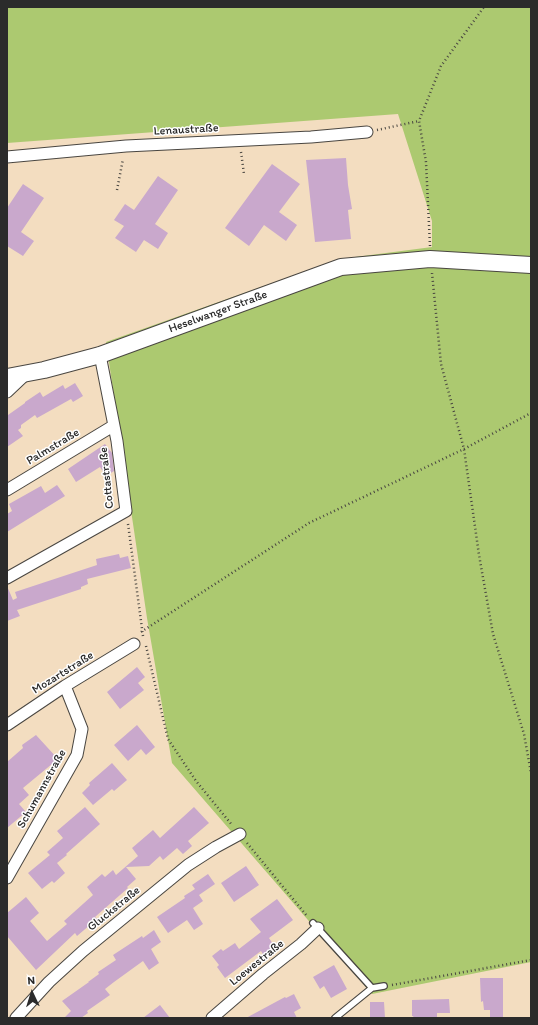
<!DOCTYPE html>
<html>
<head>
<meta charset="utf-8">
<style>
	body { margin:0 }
	#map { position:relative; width:538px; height:1025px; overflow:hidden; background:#f3ddc0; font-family:Itim,sans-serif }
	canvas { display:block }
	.frame { position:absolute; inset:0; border:8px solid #2b2b2b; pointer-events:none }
	.north { position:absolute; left:12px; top:973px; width:40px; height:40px; -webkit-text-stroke:3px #fff; paint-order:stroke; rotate:356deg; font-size:11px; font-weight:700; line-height:16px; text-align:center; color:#2b2b2b }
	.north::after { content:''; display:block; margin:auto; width:14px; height:18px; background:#2b2b2b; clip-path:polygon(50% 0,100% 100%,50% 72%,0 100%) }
</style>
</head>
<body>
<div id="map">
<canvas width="538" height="1025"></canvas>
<div class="frame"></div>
<div class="north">N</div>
</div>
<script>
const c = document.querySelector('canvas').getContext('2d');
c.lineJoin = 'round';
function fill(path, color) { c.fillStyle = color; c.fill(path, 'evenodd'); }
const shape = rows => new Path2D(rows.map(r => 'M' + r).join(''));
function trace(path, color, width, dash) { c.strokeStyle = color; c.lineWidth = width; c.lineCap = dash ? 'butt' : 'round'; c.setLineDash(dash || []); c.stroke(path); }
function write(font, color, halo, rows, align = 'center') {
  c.font = font + ' Itim,sans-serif'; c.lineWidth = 3; c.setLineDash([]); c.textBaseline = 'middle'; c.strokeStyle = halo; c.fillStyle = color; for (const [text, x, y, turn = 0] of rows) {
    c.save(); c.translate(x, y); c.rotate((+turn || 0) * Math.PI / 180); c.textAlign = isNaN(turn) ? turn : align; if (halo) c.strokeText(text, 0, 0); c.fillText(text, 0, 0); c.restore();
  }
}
const green = shape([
	[7,7,531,7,531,962,372,994,172,763,147,618,106,342,340,259,432,247,432,221,398,114,7,143]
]);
const building = shape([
	[346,158,348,185,352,209,348,210,351,239,315,242,306,160],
	[272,164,300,184,279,212,297,225,286,241,264,225,249,246,225,228],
	[158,176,178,190,155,224,168,233,158,249,144,240,136,252,115,238,124,226,114,220,125,204,134,210],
	[23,184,44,198,21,232,34,241,23,256,7,246,7,208],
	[75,383,83,396,73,402,71,399,37,418,35,415,21,425,21,428,18,430,23,436,7,447,7,413,8,415,25,403,25,402,40,392,43,397,63,385,65,389],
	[105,444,112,453,114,471,106,476,100,467,76,482,68,469],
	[57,485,65,496,7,532,7,514,12,511,9,504,41,486,45,493],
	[119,554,120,558,128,556,131,568,87,579,88,584,81,587,81,589,17,610,20,616,7,621,7,586,13,600,17,598,15,592,97,565,96,559],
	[137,667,145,677,138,683,144,690,120,709,107,692],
	[137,725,155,747,146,755,141,749,128,761,114,745],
	[36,735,58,759,23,788,29,795,19,804,26,812,7,828,7,762,23,748,22,745],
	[112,763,127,780,114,791,112,789,93,805,82,793,90,785,89,783],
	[85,807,100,824,66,854,67,855,57,863,65,873,54,883,52,881,42,889,28,873,50,855,47,852,63,838,57,831],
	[194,807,209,823,188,841,192,846,183,854,177,848,163,860,160,856,149,866,126,867,136,879,127,887,128,888,95,917,97,919,77,936,75,933,36,970,7,936,7,913,26,897,39,913,30,921,47,941,67,924,64,921,93,895,87,887,102,874,105,877,113,870,116,875,138,856,132,848,153,830,160,838],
	[246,866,259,885,234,902,221,883],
	[208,874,215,884,199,895,203,901,193,908,203,924,194,930,187,920,168,933,157,917,185,898,184,896,195,889,192,885],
	[277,899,293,920,269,938,275,947,264,956,261,951,225,978,217,967,219,965,212,956,221,949,223,951,235,943,239,949,261,932,250,919],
	[154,930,161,942,151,949,159,963,149,970,143,961,114,982,105,989,110,995,87,1011,88,1013,81,1018,64,1018,71,1011,62,1001,89,982,88,982,99,974,98,972,116,960,113,955,142,936,143,938],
	[334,965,347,989,331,998,324,986,320,989,313,977],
	[480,978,503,978,503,1018,490,1018,490,1010,484,1010,483,1001,481,1002],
	[294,994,301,1008,294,1012,297,1018,246,1018,285,997,286,998],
	[449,999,450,1013,437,1013,437,1018,414,1018,413,1016,412,1016,412,1000],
	[370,1002,384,1002,385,1018,370,1018],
	[160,1005,170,1018,143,1018]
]);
const path = shape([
	[377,130,419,121],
	[241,152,244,174],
	[117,190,123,159],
	[430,246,426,162,419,121,441,66,484,7],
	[432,273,441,364,464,449,479,555,493,634,524,734,531,773],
	[128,524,143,636],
	[141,632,309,523,464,449,531,413],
	[146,646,168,739,196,781,232,825],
	[247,843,307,916],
	[392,985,531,960]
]);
const lane = shape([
	[313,923,372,988],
	[335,1018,372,988,384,986]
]);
const street = shape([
	[7,157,126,146,311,137,367,132],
	[7,392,26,374],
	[7,490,113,426],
	[7,578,126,511,117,441,100,355],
	[7,725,65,686,134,644],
	[7,878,77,755,82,729,65,686],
	[16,1018,49,982,83,951,188,865,216,847,240,834],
	[212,1018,263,974,301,944,318,928]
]);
const secondary = shape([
	[7,377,44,370,100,355,341,267,430,259,531,265]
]);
const streetNames = [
	["Lenaustraße",186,130,-3],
	["Heselwanger Straße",218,312,-20],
	["Palmstraße",53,447,-31],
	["Cottastraße",107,478,-96],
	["Mozartstraße",63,673,-32],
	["Schumannstraße",42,789,-61],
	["Gluckstraße",114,909,-39],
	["Loewestraße",257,963,-39]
];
fill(green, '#acc970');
fill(building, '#c9a8cc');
trace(lane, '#494641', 8);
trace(street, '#494641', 13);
trace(secondary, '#494641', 18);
trace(path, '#494641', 2.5, [1, 3]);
trace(lane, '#fff', 5.5);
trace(street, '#fff', 11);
trace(secondary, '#fff', 16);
write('12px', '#2b2b2b', '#fff', streetNames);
</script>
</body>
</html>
